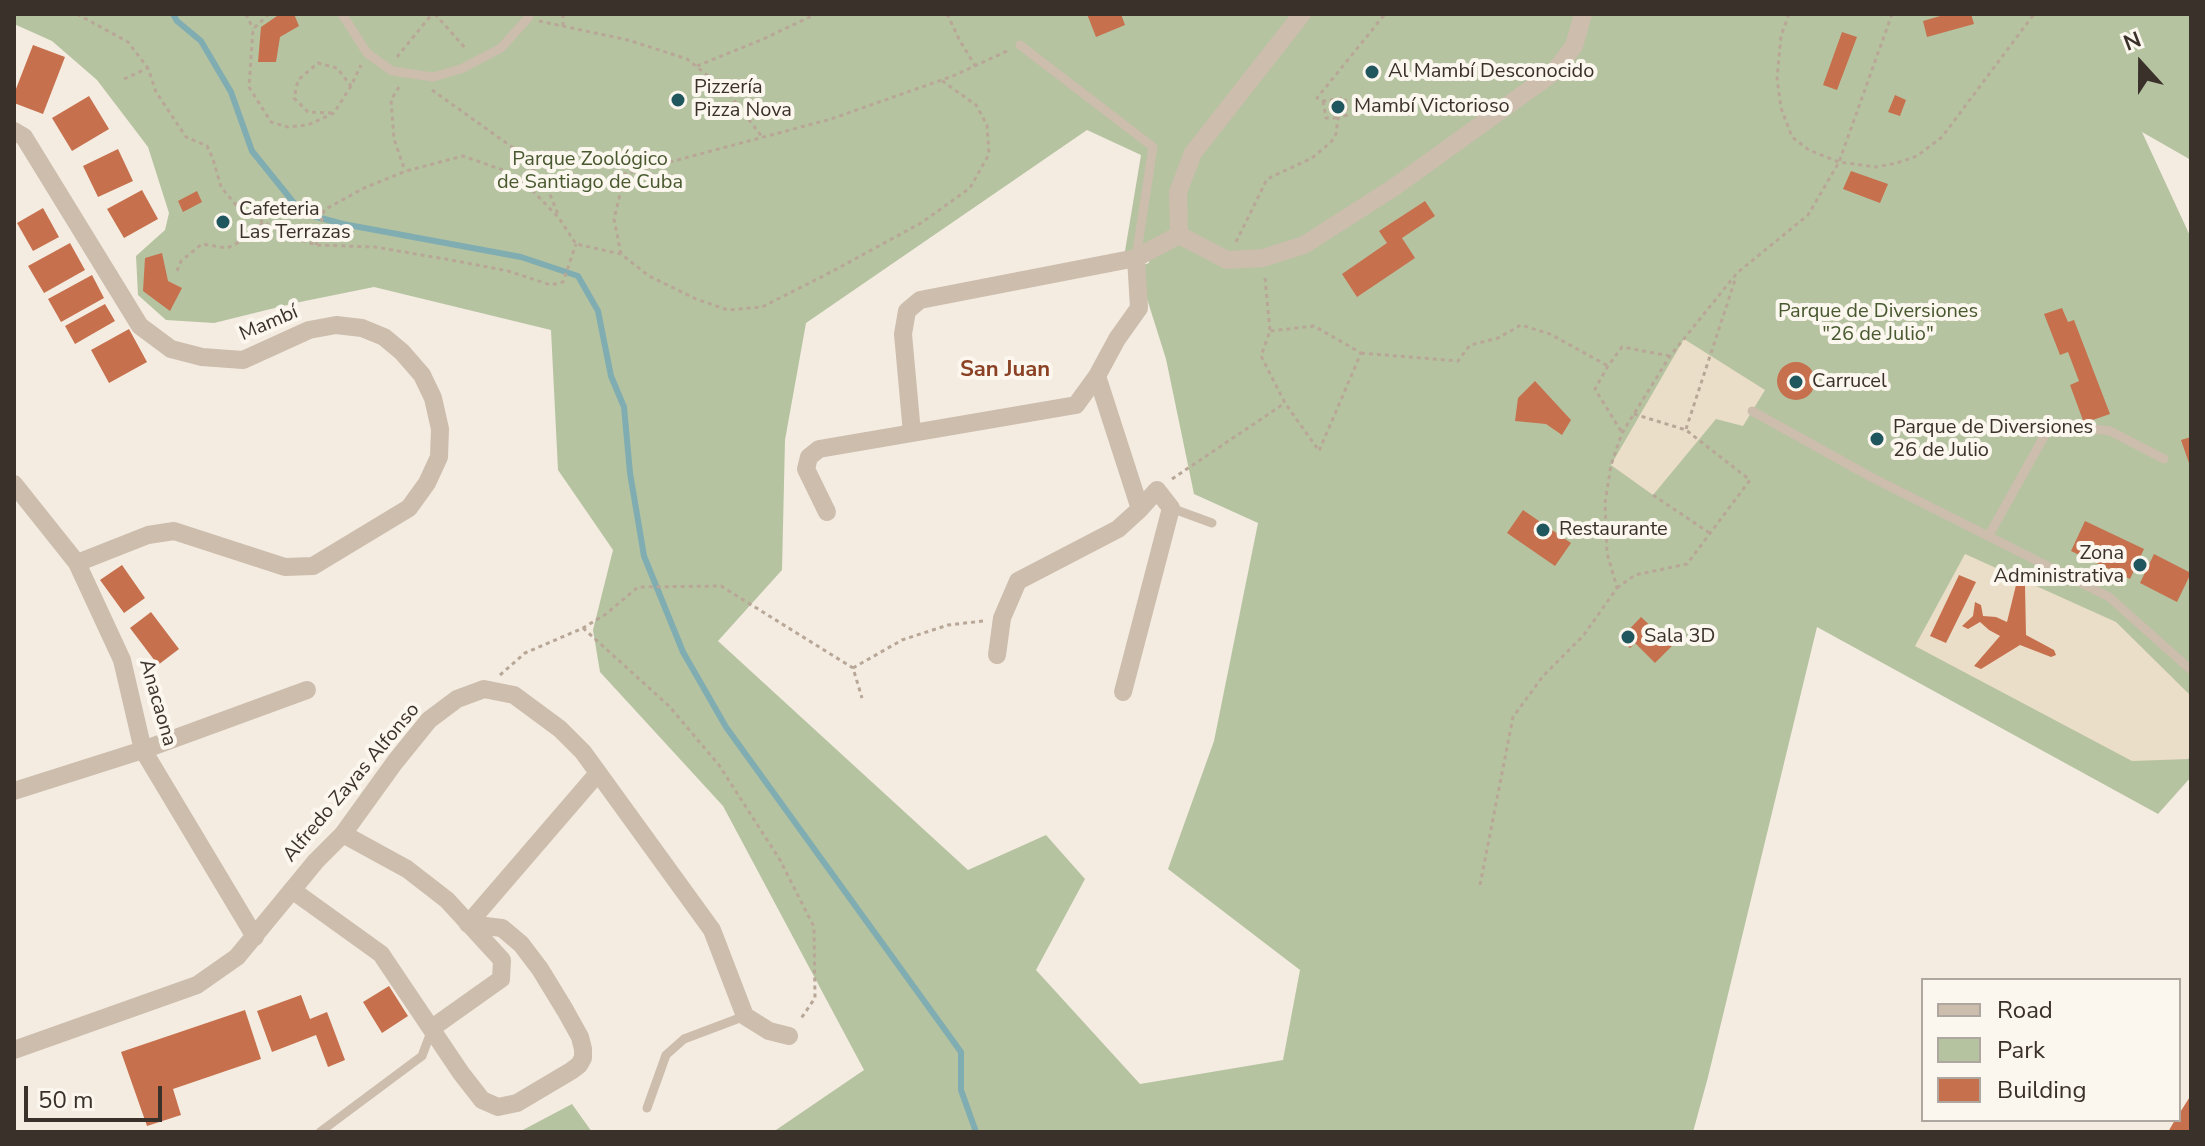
<!DOCTYPE html>
<html>
<head>
<meta charset="utf-8">
<style>
	body { margin:0 }
	#map { position:relative; width:2205px; height:1146px; overflow:hidden; background:#f4ece1; font-family:"Nunito Sans",sans-serif }
	canvas { display:block }
	.frame { position:absolute; inset:0; border:16px solid #3b312b; pointer-events:none }
	.legend { position:absolute; left:1921px; top:978px; width:260px; height:144px; box-sizing:border-box; background:#fbf6ee; border:2px solid #aea7a0; margin:0; padding:10px 14px; list-style:none; font-size:24px; color:#3b312b }
	.legend li { display:flex; align-items:center; gap:16px; height:40px }
	.legend b { width:40px; border:2px solid #aea7a0 }
	.north { position:absolute; left:2101px; top:24px; width:80px; height:80px; -webkit-text-stroke:6px #fbf6ee; paint-order:stroke; rotate:339deg; font-size:22px; font-weight:700; line-height:32px; text-align:center; color:#3b312b }
	.north::after { content:''; display:block; margin:auto; width:28px; height:36px; background:#3b312b; clip-path:polygon(50% 0,100% 100%,50% 72%,0 100%) }
	.scale { position:absolute; left:24px; top:1086px; width:138px; height:36px; box-sizing:border-box; border:4px solid #3b312b; border-top:0; padding-left:10px; font-size:24px; line-height:28px; white-space:nowrap; color:#3b312b; -webkit-text-stroke:6px #fbf6ee; paint-order:stroke }
</style>
</head>
<body>
<div id="map">
<canvas width="2205" height="1146"></canvas>
<div class="frame"></div>
<ul class="legend">
<li><b style="height:10px;background:#ccbdad"></b>Road</li>
<li><b style="height:22px;background:#b6c3a1"></b>Park</li>
<li><b style="height:22px;background:#c6704d"></b>Building</li>
</ul>
<div class="north">N</div>
<div class="scale">50 m</div>
</div>
<script>
const c = document.querySelector('canvas').getContext('2d');
c.lineJoin = 'round';
function fill(path, color) { c.fillStyle = color; c.fill(path, 'evenodd'); }
const shape = rows => new Path2D(rows.map(r => 'M' + r).join(''));
function trace(path, color, width, dash) { c.strokeStyle = color; c.lineWidth = width; c.lineCap = dash ? 'butt' : 'round'; c.setLineDash(dash || []); c.stroke(path); }
function write(font, color, halo, rows, align = 'center') {
  c.font = font + ' "Nunito Sans",sans-serif'; c.lineWidth = 8; c.setLineDash([]); c.textBaseline = 'middle'; c.strokeStyle = halo; c.fillStyle = color; for (const [text, x, y, turn = 0] of rows) {
    c.save(); c.translate(x, y); c.rotate((+turn || 0) * Math.PI / 180); c.textAlign = isNaN(turn) ? turn : align; if (halo) c.strokeText(text, 0, 0); c.fillText(text, 0, 0); c.restore();
  }
}
const green = shape([
	[14,14,2191,14,2191,160,2142,132,2191,238,2191,777,2158,814,1817,627,1708,1077,1693,1132,773,1132,864,1070,723,806,600,672,593,630,613,550,558,470,551,330,374,287,295,303,214,323,166,320,138,295,136,256,165,230,169,213,148,147,97,80,52,41,14,24],
	[1087,130,1141,155,1124,257,1150,251,1149,263,1137,267,1166,359,1194,494,1258,523,1214,741,1168,869,1300,970,1283,1060,1140,1084,1036,970,1085,879,1046,835,968,870,718,641,782,570,785,440,806,323],
	[572,1104,592,1132,519,1132]
]);
const plaza = shape([
	[1684,339,1765,390,1743,426,1716,419,1653,495,1611,465],
	[1965,554,2116,622,2191,696,2191,755,2188,759,2132,761,1915,646]
]);
const stream = shape([
	[173,14,177,21,201,41,231,92,252,151,302,213,343,224,521,257,578,276,598,311,611,376,624,407,630,473,644,556,683,652,726,727,961,1052,961,1090,976,1132]
]);
const building = shape([
	[280,14,294,14,299,26,280,37,276,62,258,62,261,27],
	[1087,14,1121,14,1125,25,1096,37],
	[1947,14,1971,14,1974,24,1927,37,1923,21],
	[1842,32,1857,37,1837,90,1823,85],
	[33,45,65,57,43,114,14,103,14,94],
	[1895,95,1906,100,1900,116,1888,112],
	[89,96,109,129,72,151,52,118],
	[118,149,133,181,98,197,83,166],
	[1851,171,1888,184,1880,203,1843,189],
	[142,190,158,219,124,238,107,209],
	[197,191,202,202,183,212,178,201],
	[1425,201,1435,216,1402,238,1415,258,1357,297,1342,274,1387,243,1379,231],
	[43,208,59,237,33,251,17,223],
	[70,243,85,270,44,293,28,266],
	[162,253,168,281,182,288,170,311,143,291,145,258],
	[92,275,104,298,61,322,48,299],
	[105,304,115,321,75,344,65,326],
	[2062,308,2068,322,2074,320,2110,414,2084,423,2070,385,2079,381,2068,352,2060,355,2044,314],
	[129,329,147,362,109,383,91,350],
	'1777 381a19 19 0 1 1 38 0a19 19 0 1 1-38 0Z',
	[1535,381,1571,420,1562,435,1546,424,1515,421,1518,398],
	[2191,437,2191,469,2181,440],
	[1523,510,1571,543,1555,566,1507,533],
	[2085,521,2144,549,2130,579,2071,551],
	[2154,554,2191,573,2177,602,2140,583],
	[122,565,145,598,124,613,100,580],
	[1959,575,1976,582,1946,643,1930,636],
	[2017,581,2025,585,2026,635,2054,650,2056,655,2051,657,2020,645,1981,669,1974,666,2000,636,1989,630,1980,622,1968,629,1962,626,1973,616,1975,602,1981,605,1983,616,1996,617,2007,622],
	[151,612,179,649,158,665,130,628],
	[1641,617,1672,646,1655,663,1635,643,1630,648,1620,639],
	[389,986,408,1016,382,1033,363,1002],
	[301,995,310,1019,327,1012,345,1060,328,1067,316,1035,272,1052,257,1011],
	[245,1010,261,1059,173,1089,181,1115,147,1126,121,1052],
	[2191,1095,2191,1132,2168,1132,2175,1120,2179,1120,2179,1114]
]);
const path = shape([
	[77,14,128,42,148,68],
	[246,14,253,29],
	[269,14,253,29,249,87,271,122,288,127,308,125,334,113,351,86,361,65],
	[435,14,467,50],
	[947,14,960,41,976,67],
	[1789,14,1781,36,1777,78,1781,108,1792,137,1809,150,1839,162,1876,167,1897,163,1917,156,1942,137,2034,14],
	[539,21,628,40,687,59,726,90,763,138],
	[563,26,563,14],
	[397,57,432,14],
	[697,66,761,40,816,14],
	[124,79,148,68,156,92,186,137,207,146,213,159,221,187,236,205,263,222],
	[399,87,391,100,394,139,405,171],
	[432,90,519,152,547,187,558,214],
	[1323,101,1326,118,1338,118],
	[332,113,308,112,294,98,298,80,318,63,337,68,351,86],
	[1236,242,1267,179,1312,158,1331,142,1336,134,1338,118,1347,115,1345,98,1323,101,1317,98,1385,14],
	[316,245,324,210,364,188,406,171,463,156,503,170,528,186,559,218,576,244,621,254,649,276,696,299,728,310,762,307,831,272,921,223,970,188,989,154,987,125,976,105,941,80],
	[621,254,614,219,625,174,831,119,953,76,1007,51],
	[177,271,181,261,202,244,227,248,252,236,263,222,288,236,316,245,375,247,451,260,508,271,551,285,563,282,576,244],
	[1265,278,1270,331,1261,356,1285,403,1319,451,1361,353,1314,326,1270,331],
	[1361,353,1458,361,1470,345,1498,338,1521,325,1550,334,1608,366],
	[1686,429,1736,277],
	[1621,431,1595,389,1608,366,1622,347,1670,356],
	[1172,479,1285,403],
	[1653,495,1711,534],
	[1617,588,1635,575,1687,564,1750,480,1686,430,1634,414],
	[583,628,669,706,719,765,780,860,814,927,815,998,800,1020],
	[853,668,902,640,948,625,983,621],
	[500,675,525,653,583,628,606,614,638,587,721,586,853,668,862,698],
	[1480,885,1513,717,1543,676,1583,636,1617,588,1607,553,1605,503,1611,465,1622,433,1670,356,1737,273,1808,215,1839,162,1892,14]
]);
const service = shape([
	[342,14,367,53,392,71,433,77,461,69,501,48,528,18,529,14],
	[1020,45,1153,147,1136,258],
	[1752,411,1871,477,2109,597,2191,670],
	[1171,508,1212,523],
	[1989,535,2051,424,2110,431,2164,459],
	[647,1108,666,1055,684,1039,745,1016],
	[320,1132,422,1056,431,1032]
]);
const minor = shape([
	[14,131,24,137,140,326,171,349,202,357,243,360,309,330,336,325,362,328,384,337,402,352,422,375,433,398,440,429,439,457,427,483,409,508,313,566,285,567,174,531,148,535,77,563],
	[1179,235,1227,260,1263,258,1304,245,1393,188,1554,72,1574,46,1583,14],
	[1179,235,1178,192,1193,153,1302,14],
	[1097,376,1140,509],
	[912,433,903,334,907,311,920,300,1136,258,1179,235],
	[14,484,77,563,122,660,143,750,255,937],
	[827,512,806,469,809,457,819,449,1076,405,1097,376,1117,339,1139,308,1136,258],
	[997,655,1002,618,1018,581,1118,529,1140,509,1157,490,1171,508,1123,692],
	[14,791,143,750,307,690],
	[343,834,407,869,447,900,502,960,501,979,432,1028],
	[292,890,381,954,461,1073,482,1100,498,1107,517,1103,571,1071,579,1065,583,1058,583,1049,580,1037,565,1010,540,969,521,944,502,928,468,924],
	[468,924,598,773],
	[14,1050,197,985,237,957,316,861,343,834,395,762,429,720,457,699,484,689,514,695,560,729,583,752,712,930,745,1016,769,1031,789,1036]
]);
const markers = [
	[1372,72,8,"#20565d"],
	[678,100,8,"#20565d"],
	[1338,107,8,"#20565d"],
	[223,222,8,"#20565d"],
	[1796,382,8,"#20565d"],
	[1877,439,8,"#20565d"],
	[1543,530,8,"#20565d"],
	[2140,565,8,"#20565d"],
	[1628,637,8,"#20565d"]
];
const poiNames = [
	["Al Mambí Desconocido",1388,72],
	["Pizzería",694,88],
	["Pizza Nova",694,111],
	["Mambí Victorioso",1354,107],
	["Cafeteria",239,210],
	["Las Terrazas",239,233],
	["Carrucel",1812,382],
	["Parque de Diversiones",1893,428],
	["26 de Julio",1893,451],
	["Restaurante",1559,530],
	["Zona",2124,554,"right"],
	["Administrativa",2124,577,"right"],
	["Sala 3D",1644,637]
];
const parkNames = [
	["Parque Zoológico",590,160],
	["de Santiago de Cuba",590,183],
	["Parque de Diversiones",1878,312],
	["\"26 de Julio\"",1878,335]
];
const streetNames = [
	["Mambí",269,324,-23],
	["Anacaona",157,703,74],
	["Alfredo Zayas Alfonso",352,783,-50]
];
const neighbourhoodNames = [
	["San Juan",1005,371]
];
fill(green, '#b6c3a1');
fill(plaza, '#ebdec9');
trace(stream, '#80adb1', 6);
fill(building, '#c6704d');
trace(path, '#b8a797', 3, [4, 4]);
trace(service, '#ccbdad', 9);
trace(minor, '#ccbdad', 18);
for (const [x, y, r, color] of markers) { const dot = new Path2D(); dot.arc(x, y, r, 0, 2 * Math.PI); c.fillStyle = color; c.fill(dot); trace(dot, '#fbf6ee', 3); }
write('20px', '#3b312b', '#fbf6ee', poiNames, 'left');
write('20px', '#48592f', '#fbf6ee', parkNames);
write('20px', '#3b312b', '#fbf6ee', streetNames);
write('bold 22px', '#8a4124', '#fbf6ee', neighbourhoodNames);
</script>
</body>
</html>
